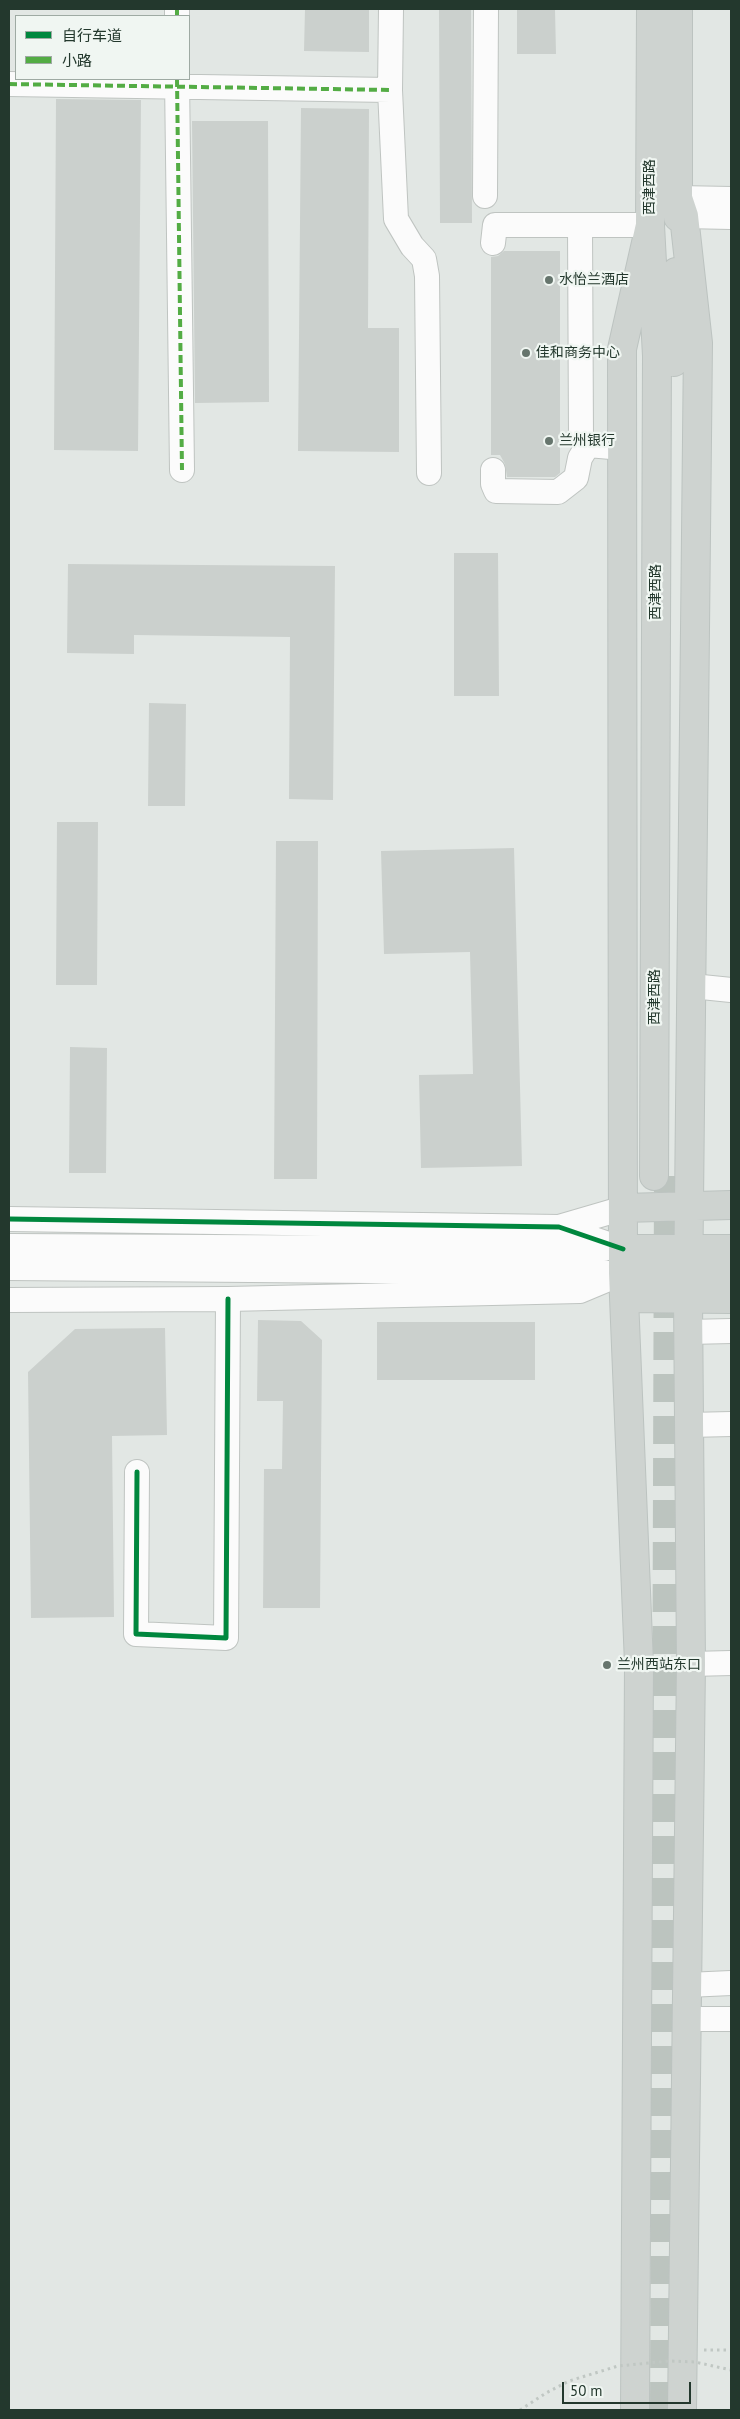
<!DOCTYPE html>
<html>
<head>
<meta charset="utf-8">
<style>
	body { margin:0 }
	#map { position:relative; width:740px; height:2419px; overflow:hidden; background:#e2e7e4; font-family:"PT Sans","Noto Sans SC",sans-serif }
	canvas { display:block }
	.frame { position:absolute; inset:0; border:10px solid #23382d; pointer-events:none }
	.legend { position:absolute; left:15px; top:15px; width:175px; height:65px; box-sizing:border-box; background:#f0f6f2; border:1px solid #9eaaa3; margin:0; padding:6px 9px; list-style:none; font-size:15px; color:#23382d }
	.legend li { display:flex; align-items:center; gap:10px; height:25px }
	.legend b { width:25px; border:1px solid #9eaaa3 }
	.scale { position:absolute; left:562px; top:2382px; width:129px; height:22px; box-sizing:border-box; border:2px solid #23382d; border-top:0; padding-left:6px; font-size:15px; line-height:18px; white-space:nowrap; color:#23382d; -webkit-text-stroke:4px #f0f6f2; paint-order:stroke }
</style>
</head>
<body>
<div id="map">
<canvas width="740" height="2419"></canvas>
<div class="frame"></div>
<ul class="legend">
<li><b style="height:6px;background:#00873e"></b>自行车道</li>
<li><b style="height:6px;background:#53ac44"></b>小路</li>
</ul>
<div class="scale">50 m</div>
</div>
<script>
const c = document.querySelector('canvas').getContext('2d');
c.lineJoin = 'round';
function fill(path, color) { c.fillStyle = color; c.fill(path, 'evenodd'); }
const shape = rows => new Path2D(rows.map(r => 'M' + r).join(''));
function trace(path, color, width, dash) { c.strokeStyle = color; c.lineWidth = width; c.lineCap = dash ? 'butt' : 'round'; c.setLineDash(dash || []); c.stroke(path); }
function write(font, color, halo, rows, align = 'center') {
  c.font = font + ' "PT Sans","Noto Sans SC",sans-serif'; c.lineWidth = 4.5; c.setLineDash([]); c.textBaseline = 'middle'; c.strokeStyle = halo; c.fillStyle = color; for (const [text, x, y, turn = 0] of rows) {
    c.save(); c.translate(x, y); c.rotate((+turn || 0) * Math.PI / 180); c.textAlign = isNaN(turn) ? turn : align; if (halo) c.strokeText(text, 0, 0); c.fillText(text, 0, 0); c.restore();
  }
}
const building = shape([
	[305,9,369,9,369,52,304,51],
	[439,9,471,9,472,223,440,223],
	[517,9,555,9,556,54,517,54],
	[56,99,141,100,138,451,54,450],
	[301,108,369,109,368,328,399,328,399,452,298,451],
	[192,121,268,121,269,402,195,403],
	[504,251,560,251,560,473,555,477,507,477,505,464,500,455,491,455,491,257,498,256],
	[454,553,498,553,499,696,454,696],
	[68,564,335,566,333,800,289,799,290,637,134,635,134,654,67,653],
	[149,703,186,704,185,806,148,806],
	[57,822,98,822,97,985,56,985],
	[276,841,318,841,317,1179,274,1179],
	[514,848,522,1166,421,1168,419,1075,473,1074,470,952,384,954,381,851],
	[70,1047,107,1048,106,1173,69,1173],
	[258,1320,301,1321,322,1340,320,1608,263,1608,264,1469,282,1469,283,1401,257,1401],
	[377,1322,535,1322,535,1380,377,1380],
	[165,1328,167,1435,112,1436,114,1617,31,1618,28,1372,75,1329]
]);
const majorTunnel = shape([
	[664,2410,668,1176]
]);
const path = shape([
	[704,2350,731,2350]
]);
const minor = shape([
	[177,9,177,16],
	[391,9,390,90,396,219,412,246,424,259,427,276,429,473],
	[177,79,182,470],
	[9,84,390,90],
	[485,196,486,9],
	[678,198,731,199],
	[684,216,731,217],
	[580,226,581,438,588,445,623,448],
	[493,243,495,225,650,225],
	[493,470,493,484,496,491,558,492,576,478,580,458,588,445],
	[692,986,731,990],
	[9,1219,559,1227,623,1249],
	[559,1227,624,1208],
	[9,1246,604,1249],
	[9,1268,614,1273],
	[9,1300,228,1299,580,1291,623,1273],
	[689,1332,731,1331],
	[689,1425,731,1424],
	[137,1472,136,1634,226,1638,228,1299],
	[691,1664,731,1663],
	[687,1985,731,1983],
	[686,2019,731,2019]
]);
const major = shape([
	[651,9,650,225,657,356,654,1176],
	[678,198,684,216,698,343,688,1298,691,1664,682,2410],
	[678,217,678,9],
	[674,362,676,272],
	[624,1208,731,1205],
	[623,1249,731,1249],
	[623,1273,731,1274],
	[625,1298,731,1299],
	[635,2410,639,1664,623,1273,622,349,650,225]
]);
const pathBridge = shape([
	[520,2410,546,2393,569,2381,618,2366,669,2361,695,2362,731,2370]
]);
const quiet = shape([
	[177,9,177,16],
	[177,79,182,470],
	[9,84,390,90]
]);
const cycleway = shape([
	[9,1219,559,1227,623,1249],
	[137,1472,136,1634,226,1638,228,1299]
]);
const markers = [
	[549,280,5,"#66756d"],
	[526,353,5,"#66756d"],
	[549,441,5,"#66756d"],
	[607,1665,5,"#66756d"]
];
const streetNames = [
	["西津西路",650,187,-90],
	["西津西路",656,592,-90],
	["西津西路",655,997,-90]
];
const poiNames = [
	["水怡兰酒店",559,280],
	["佳和商务中心",536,353],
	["兰州银行",559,441],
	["兰州西站东口",617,1665]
];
fill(building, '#cbd0cd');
trace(majorTunnel, '#bcc4bf', 28, [28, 14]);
trace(minor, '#bfc4c1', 26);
trace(major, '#bcc3c0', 30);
trace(path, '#c0c7c3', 3, [2.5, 4]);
trace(minor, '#fbfbfb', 24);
trace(major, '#ced3d0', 28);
trace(pathBridge, '#c0c7c3', 3, [2.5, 4]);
trace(quiet, '#53ac44', 4, [8, 4]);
trace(cycleway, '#00873e', 5);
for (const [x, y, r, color] of markers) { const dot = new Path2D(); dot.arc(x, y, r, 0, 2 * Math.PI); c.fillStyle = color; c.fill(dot); trace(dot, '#f0f6f2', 2); }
write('14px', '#23382d', '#f0f6f2', streetNames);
write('14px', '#23382d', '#f0f6f2', poiNames, 'left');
</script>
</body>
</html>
